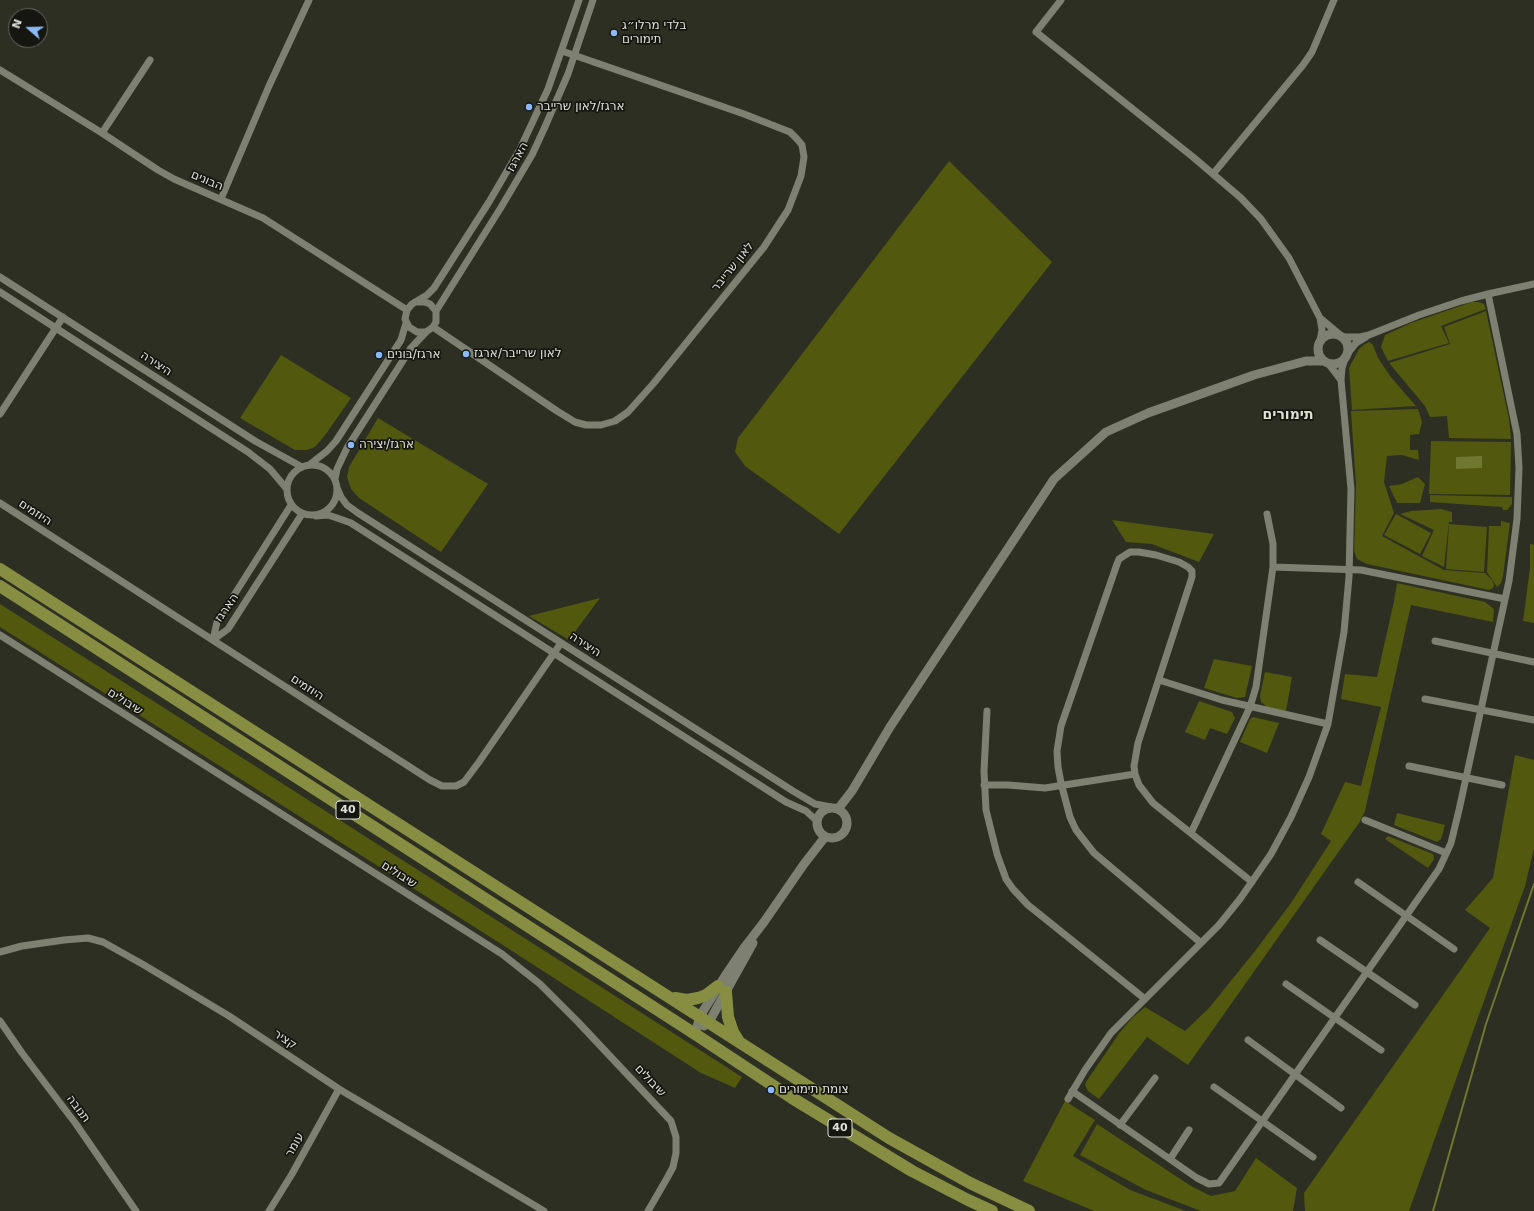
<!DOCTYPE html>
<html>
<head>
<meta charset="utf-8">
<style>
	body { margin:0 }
	#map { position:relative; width:1534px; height:1211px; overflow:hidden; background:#2d2f23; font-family:"DejaVu Sans",sans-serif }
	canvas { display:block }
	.north { position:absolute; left:8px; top:8px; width:40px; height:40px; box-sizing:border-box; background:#161611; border:1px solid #666761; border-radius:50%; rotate:290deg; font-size:11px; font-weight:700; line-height:16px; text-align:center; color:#dee0d8 }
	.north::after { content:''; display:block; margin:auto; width:14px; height:18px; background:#8cb9fc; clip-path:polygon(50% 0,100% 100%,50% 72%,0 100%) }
</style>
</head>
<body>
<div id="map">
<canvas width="1534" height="1211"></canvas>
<div class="north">N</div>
</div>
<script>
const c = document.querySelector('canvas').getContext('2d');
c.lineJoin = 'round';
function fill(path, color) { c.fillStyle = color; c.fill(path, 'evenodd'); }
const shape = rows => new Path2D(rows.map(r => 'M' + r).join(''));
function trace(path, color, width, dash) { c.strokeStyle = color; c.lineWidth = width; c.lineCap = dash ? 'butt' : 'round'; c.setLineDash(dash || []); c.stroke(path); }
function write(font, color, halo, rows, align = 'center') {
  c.font = font + ' "DejaVu Sans",Heebo,sans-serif'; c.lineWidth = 3.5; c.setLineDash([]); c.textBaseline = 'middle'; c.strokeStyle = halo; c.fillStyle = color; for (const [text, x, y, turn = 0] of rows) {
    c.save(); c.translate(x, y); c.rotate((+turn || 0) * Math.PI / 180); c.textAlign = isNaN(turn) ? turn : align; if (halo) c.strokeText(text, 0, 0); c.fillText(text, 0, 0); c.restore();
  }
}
const green = shape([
	[949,161,1052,262,839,534,745,466,735,452,738,438],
	[1472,302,1479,302,1484,304,1486,309,1441,326,1449,343,1388,361,1381,347,1385,335,1411,323],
	[1486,311,1509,419,1511,439,1449,438,1447,416,1430,417,1425,406,1389,363,1450,344,1444,327],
	[1369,342,1373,345,1378,358,1390,376,1416,406,1352,410,1349,368,1359,349,1365,344],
	[281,355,351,398,326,434,315,447,307,450,295,450,240,418],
	[1418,409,1422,422,1419,434,1410,435,1410,450,1418,450,1419,460,1402,455,1387,456,1384,482,1394,513,1382,536,1444,570,1485,573,1492,580,1494,585,1493,588,1489,590,1367,564,1357,559,1354,551,1356,485,1351,411],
	[378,418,488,484,441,552,359,498,351,489,347,477,349,467],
	[1431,441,1511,442,1510,495,1429,494],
	[1418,477,1425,484,1420,503,1397,503,1389,486,1402,484],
	[1430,495,1512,497,1512,504,1507,510,1503,510,1502,507,1430,502],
	[1441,509,1452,512,1452,522,1449,522,1444,567,1422,556,1434,530,1400,514,1411,511],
	[1396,514,1431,533,1420,554,1384,535],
	[1112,520,1214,534,1199,562,1152,544,1126,542],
	[1501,521,1510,523,1503,576,1501,583,1497,587,1487,572,1489,526,1501,526],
	[1449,524,1487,527,1484,572,1446,569],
	[1530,544,1534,545,1534,623,1523,621,1530,568],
	[1397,583,1485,602,1494,609,1493,622,1411,605,1365,811,1359,823,1188,1065,1147,1037,1099,1099,1088,1091,1085,1085,1086,1082,1120,1032,1133,1017,1145,1007,1185,1031,1209,1008,1255,951,1291,903,1331,841,1321,834,1345,782,1361,786,1381,707,1341,699,1345,674,1377,677,1394,601],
	[600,598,569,640,529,616],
	[0,604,158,704,742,1077,735,1088,701,1073,495,940,0,627],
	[1214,659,1252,666,1245,697,1237,698,1204,688],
	[1265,672,1292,677,1286,711,1267,707,1261,702,1260,696],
	[1199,701,1232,712,1235,718,1227,734,1210,728,1205,740,1185,732],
	[1253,717,1279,723,1267,753,1240,742,1250,719],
	[1515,755,1534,760,1534,848,1525,886,1409,1211,1305,1211,1304,1193,1490,928,1465,910,1493,878],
	[1397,813,1445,825,1441,839,1437,842,1394,825],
	[1388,836,1433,854,1434,859,1428,868,1385,839],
	[1065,1101,1095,1120,1073,1156,1130,1190,1186,1211,1094,1211,1023,1181],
	[1097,1124,1191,1186,1211,1196,1235,1191,1256,1158,1297,1188,1293,1211,1201,1211,1146,1190,1080,1155]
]);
const water = shape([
	[1482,456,1482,468,1456,469,1456,457]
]);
const stream = shape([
	[1433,1211,1486,1024,1534,884]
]);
const minor = shape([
	[1061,0,1036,32,1193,157,1241,198,1261,219,1289,258,1320,318,1339,334],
	[0,70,102,133,158,170,174,179,263,218,407,310],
	[102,133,150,60],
	[1213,174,1303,65,1312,52,1334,0],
	[221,199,269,86,309,0],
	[0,277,255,441,302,467],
	[0,292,248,452,270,469,286,488],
	[415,302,425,302,430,304,436,311,436,322,433,327,426,332,417,332,409,327,405,319,407,310,412,304,427,295,434,288,489,202,520,149,548,89,579,0],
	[436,311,500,209,532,155,544,129,568,74,593,0],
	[1320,318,1322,330,1320,341],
	[433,327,557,411,575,422,586,425,601,425,615,421,628,412,653,384,764,247,788,210,801,176,804,157,802,145,797,139,790,132,744,114,562,51],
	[1344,337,1360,337,1369,335,1419,315,1461,301,1488,294,1534,284],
	[1348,353,1356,343,1366,337],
	[1328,363,1341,380],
	[0,414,63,317],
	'287 490a25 25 0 1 1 50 0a25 25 0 1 1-50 0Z',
	[309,465,327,451,336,441,401,340,406,323],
	[335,479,337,469,347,448,411,348,426,332],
	[337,488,341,497,347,505,358,513,793,791,815,804,831,807],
	[0,503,430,780,442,786,456,786,464,782,479,762,561,643],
	[316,516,328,515,340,519,351,523,786,802,806,811,816,820],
	[1273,567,1361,570,1505,599],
	[0,635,502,954,540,984,578,1022,671,1121,676,1137,676,1153,673,1167,666,1180,648,1211],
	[213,640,217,622,291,505],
	[213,640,228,629,302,514],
	[1435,641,1534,662],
	[1159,680,1222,700,1328,724],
	[1425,699,1534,720],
	[987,711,984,771,986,810,997,854,1006,879,1013,889,1028,905,1145,999],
	[1409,766,1502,785],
	[984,785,1008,785,1045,788,1135,774],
	[1365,820,1446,853],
	[1191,833,1250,707,1256,687,1273,567,1273,544,1267,514],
	[1358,882,1454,949],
	[1320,940,1415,1005],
	[1201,943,1094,853,1076,830,1070,817,1061,783,1058,767,1057,751,1061,726,1117,564,1119,559,1130,552,1139,552,1156,555,1179,562,1188,567,1192,571,1192,577,1138,743,1134,766,1135,774,1139,785,1153,803,1252,882],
	[0,952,22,946,64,940,88,938,103,942,144,965,229,1016,339,1089,544,1211],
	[1286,984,1381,1050],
	[0,1021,22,1053,76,1124,136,1211],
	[1248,1040,1341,1108],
	[1214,1087,1313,1157],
	[1072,1091,1197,1178,1209,1184,1219,1183,1439,869,1451,843,1459,810,1509,581,1517,519,1519,468,1517,434,1488,294],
	[1068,1099,1085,1070,1111,1033,1219,925,1240,899,1271,854,1291,817,1309,777,1328,724,1344,632,1349,577,1351,489,1341,380,1342,368,1345,359],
	[1120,1125,1155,1078],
	[1170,1159,1189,1130],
	[269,1211,292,1174,339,1089]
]);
const tertiary = shape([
	'1318 349a15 15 0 1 1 30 0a15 15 0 1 1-30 0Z',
	'817 823a15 15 0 1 1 30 0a15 15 0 1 1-30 0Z',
	[838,809,852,791,890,727,1054,479,1106,432,1148,413,1254,375,1306,361,1323,361],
	[704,1026,709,1022,753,943],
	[695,1034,700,1016,727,973,744,948,764,922,804,864,825,837]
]);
const trunk = shape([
	[0,569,889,1138,970,1183,1029,1211],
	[0,586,695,1034,792,1098,912,1171,968,1200,992,1211],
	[726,992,728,1017,733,1032,738,1040],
	[675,998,687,1000,698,998,706,995,718,986]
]);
const markers = [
	[614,33,4,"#8cb9fc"],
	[529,107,4,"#8cb9fc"],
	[466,354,4,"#8cb9fc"],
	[379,355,4,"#8cb9fc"],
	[351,445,4,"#8cb9fc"],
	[771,1090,4,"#8cb9fc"]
];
const shields = [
	[348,810,24],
	[840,1128,24]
];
const shieldNames = [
	["40",348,810],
	["40",840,1128]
];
const poiNames = [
	["בלדי מרלו״ג",622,26],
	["תימורים",622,40],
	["ארגז/לאון שרייבר",537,107],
	["לאון שרייבר/ארגז",474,354],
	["ארגז/בונים",387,355],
	["ארגז/יצירה",359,445],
	["צומת תימורים",779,1090]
];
const streetNames = [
	["הארגז",518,157,-62],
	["הבונים",207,181,23],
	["לאון שרייבר",733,267,-51],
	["היצירה",156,364,33],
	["היוזמים",35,513,33],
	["הארגז",227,608,-55],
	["היצירה",585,645,33],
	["היוזמים",307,688,33],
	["שיבולים",125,702,32],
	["שיבולים",399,875,32],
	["קציר",285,1040,34],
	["שיבולים",650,1081,47],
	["תנובה",78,1109,53],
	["עומר",295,1145,-61]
];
const quarterNames = [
	["תימורים",1288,415]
];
fill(green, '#52580d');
fill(water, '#707731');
trace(stream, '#707731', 2);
trace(minor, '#7e8072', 7);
trace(tertiary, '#7e8072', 9);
trace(trunk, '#878e42', 12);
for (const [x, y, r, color] of markers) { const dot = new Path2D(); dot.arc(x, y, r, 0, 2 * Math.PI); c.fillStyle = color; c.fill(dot); trace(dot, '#161611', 1.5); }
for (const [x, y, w] of shields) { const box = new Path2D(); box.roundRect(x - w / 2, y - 9, w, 18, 3); c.fillStyle = '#161611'; c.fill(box); trace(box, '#dee0d8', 1); }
write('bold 11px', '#dee0d8', null, shieldNames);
write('12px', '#dee0d8', '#161611', poiNames, 'left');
write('12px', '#dee0d8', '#161611', streetNames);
write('bold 14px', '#dee0d1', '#161611', quarterNames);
</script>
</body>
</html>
